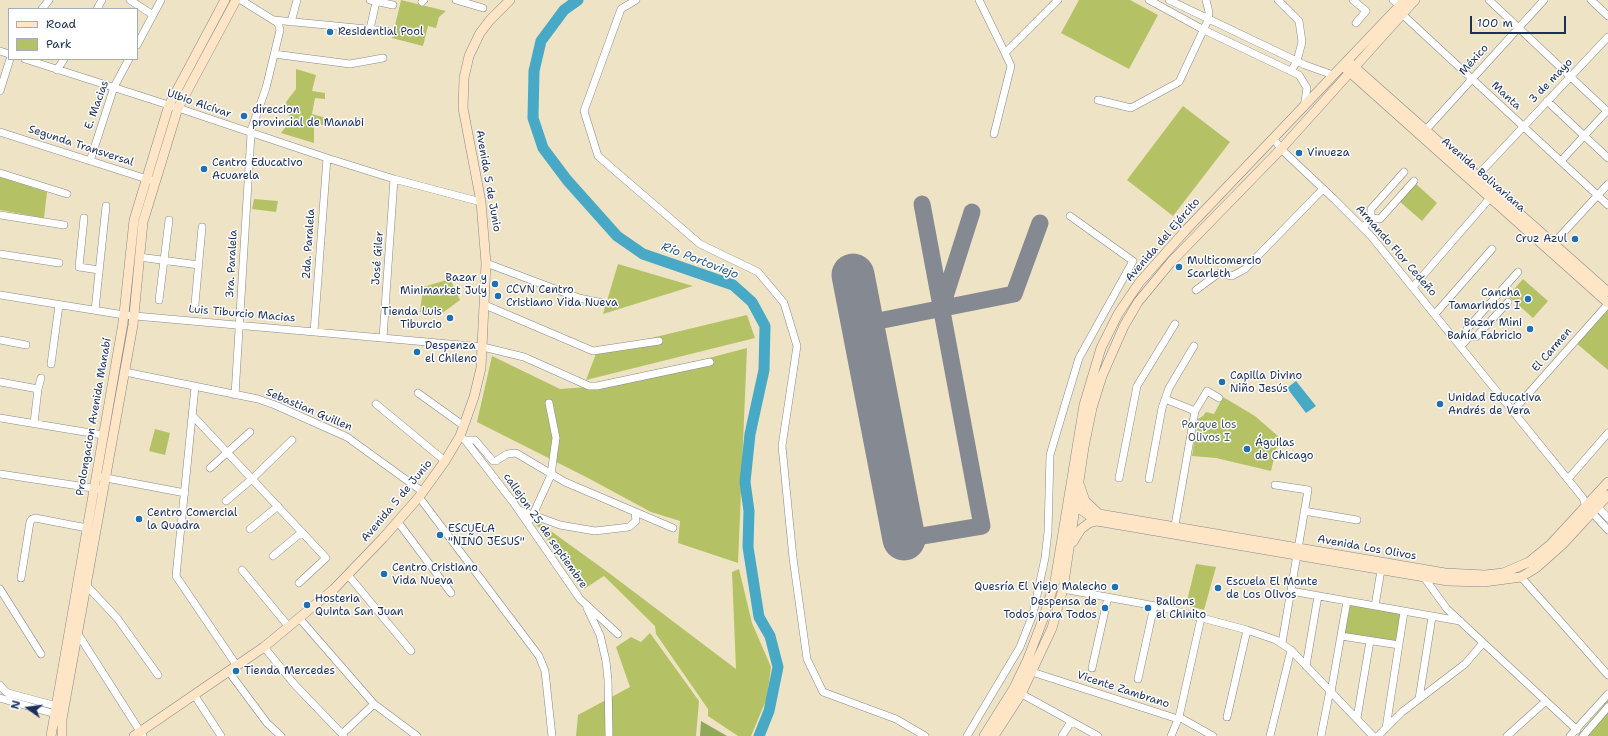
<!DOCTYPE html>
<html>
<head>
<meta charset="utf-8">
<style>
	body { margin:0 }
	#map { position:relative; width:1608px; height:736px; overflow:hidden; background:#efe3c5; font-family:"Shantell Sans",sans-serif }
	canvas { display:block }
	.legend { position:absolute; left:8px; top:8px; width:130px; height:52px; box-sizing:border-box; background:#fff; border:1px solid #a4acbf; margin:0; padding:5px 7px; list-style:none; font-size:12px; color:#1b2f5e }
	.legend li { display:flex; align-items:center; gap:8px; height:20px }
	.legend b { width:20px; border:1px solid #a4acbf }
	.north { position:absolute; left:8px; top:688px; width:40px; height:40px; -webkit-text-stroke:3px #fff; paint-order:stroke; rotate:284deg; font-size:11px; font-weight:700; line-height:16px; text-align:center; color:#1b2f5e }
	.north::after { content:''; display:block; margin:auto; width:14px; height:18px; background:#1b2f5e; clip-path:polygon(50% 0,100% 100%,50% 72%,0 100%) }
	.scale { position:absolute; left:1470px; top:16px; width:96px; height:18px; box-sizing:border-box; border:2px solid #1b2f5e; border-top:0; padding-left:5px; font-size:12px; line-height:14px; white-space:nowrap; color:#1b2f5e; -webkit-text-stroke:3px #fff; paint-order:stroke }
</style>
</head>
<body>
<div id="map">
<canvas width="1608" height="736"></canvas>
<ul class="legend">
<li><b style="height:5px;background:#fde5c5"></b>Road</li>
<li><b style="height:11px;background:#b4c265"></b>Park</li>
</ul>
<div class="north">N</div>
<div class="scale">100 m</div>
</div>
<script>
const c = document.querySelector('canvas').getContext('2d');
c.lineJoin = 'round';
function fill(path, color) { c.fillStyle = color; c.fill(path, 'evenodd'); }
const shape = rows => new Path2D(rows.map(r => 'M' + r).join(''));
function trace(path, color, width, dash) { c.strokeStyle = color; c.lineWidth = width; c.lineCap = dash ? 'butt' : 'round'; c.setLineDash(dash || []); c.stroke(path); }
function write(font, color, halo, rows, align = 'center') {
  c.font = font + ' "Shantell Sans",sans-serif'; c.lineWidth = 3; c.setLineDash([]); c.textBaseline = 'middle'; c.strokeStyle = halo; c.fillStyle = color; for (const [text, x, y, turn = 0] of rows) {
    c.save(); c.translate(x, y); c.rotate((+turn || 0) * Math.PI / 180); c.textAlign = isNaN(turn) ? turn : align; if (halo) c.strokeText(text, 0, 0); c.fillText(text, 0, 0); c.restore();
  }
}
const green = shape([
	[401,0,446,11,439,17,436,28,428,26,423,46,392,38],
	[1079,0,1130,0,1158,15,1129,69,1061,33],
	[296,69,316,75,312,91,325,93,325,99,315,98,312,114,326,118,325,125,314,125,314,143,281,133,290,121,286,102,296,89],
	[1183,106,1230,142,1173,216,1127,180],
	[0,177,47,192,44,218,0,210],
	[1415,183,1437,203,1422,221,1399,201],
	[254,199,278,201,276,212,252,209],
	[618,264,693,286,603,314],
	[450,279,460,300,441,314,420,312,423,287],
	[1523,279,1548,301,1533,318,1508,296],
	[1608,310,1608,370,1576,343],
	[747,315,755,338,586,380,597,351],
	[747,348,738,563,678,543,680,521,651,512,588,478,477,422,492,356,560,389,602,386],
	[1223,397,1255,416,1279,437,1271,471,1216,458,1192,456,1198,419,1203,416,1206,412,1214,414],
	[155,429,170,433,165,455,149,451],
	[530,516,609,573,736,669,732,572,739,569,752,623,771,667,767,698,751,736,738,736,708,716,708,709,656,634,655,626,604,576,584,589],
	[1196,564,1216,567,1204,610,1186,605],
	[1349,604,1401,614,1397,642,1344,634],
	[650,633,699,701,696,736,576,736,578,715,630,687,616,647,631,637,641,642],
	[1608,700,1608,736,1579,736,1578,735]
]);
const forest = shape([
	[701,721,727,736,700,736]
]);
const water = shape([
	[1296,381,1316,406,1306,413,1287,388]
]);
const river = shape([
	[578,0,564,10,541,41,534,71,533,118,543,148,567,180,617,236,643,254,733,285,752,302,765,326,764,370,750,434,745,482,749,511,748,547,759,617,770,636,778,667,769,711,759,736]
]);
const taxiway = shape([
	[942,306,972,212],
	[863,324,1014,294,1040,223],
	[904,539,982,526,922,204]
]);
const runway = shape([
	[853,275,904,539]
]);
const street = shape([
	[130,0,153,15],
	[241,0,278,23,280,30,266,88,250,133],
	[370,0,393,5],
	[456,0,483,8],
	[636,0,621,9,584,111,598,156,700,244,758,272,784,303,797,346,782,446,793,558,807,659,823,692,896,719,925,736],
	[979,0,1005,53,1058,0],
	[1149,0,1204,30,1299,75,1307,88,1304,107],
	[1169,0,1305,65,1333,75],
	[1278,0,1299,21,1302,42,1297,61,1291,71],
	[1353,0,1366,11,1356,23],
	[1393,0,1400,6,1402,14,1608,205],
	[1489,0,1608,112],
	[1591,0,1608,16],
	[422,2,424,0],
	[42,9,49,0],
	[97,9,102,0],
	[274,20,387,31],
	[291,22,297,0],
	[370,29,376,2],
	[137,45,161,0],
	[0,51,9,54],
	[274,54,350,64,383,58],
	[25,59,178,108,327,158,394,179,481,202],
	[57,70,64,59],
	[0,91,10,59],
	[1098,100,1131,108,1179,82,1208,20,1209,12,1206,0],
	[1547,101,1608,158],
	[0,132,150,180],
	[1423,133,1544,0],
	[994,134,1011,66,1005,53],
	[1274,139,1281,149,1334,199,1371,236,1583,498,1586,506,1608,530],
	[90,161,114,87,129,59],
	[1561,161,1607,111],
	[0,173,67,194],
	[1477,176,1608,37],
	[0,215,64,225],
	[84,218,79,267,99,270],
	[1371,218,1380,219,1414,181],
	[1363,228,1371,218,1371,209,1404,172],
	[1551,246,1608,184],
	[0,254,59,263],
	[139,257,199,265],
	[486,263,579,298,603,303],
	[1413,287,1490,198],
	[1196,290,1219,273,1232,276,1245,269,1323,189],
	[0,295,124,315,483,347,524,357,589,386,597,386,710,362],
	[159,300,169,220],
	[195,304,202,227],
	[485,305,593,351,659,341],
	[95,310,106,206],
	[1435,314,1492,249],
	[314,332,327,158],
	[1469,337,1476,337,1508,302],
	[383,338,394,179],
	[0,340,26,345],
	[1461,346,1469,337,1467,329,1518,272],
	[51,364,59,305],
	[125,372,258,399,275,405,347,437,423,492],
	[0,382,38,389,34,423],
	[195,387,176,576,237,666],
	[38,389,41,378],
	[418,393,464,426],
	[235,395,251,134],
	[1165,399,1195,411,1207,391,1219,398],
	[376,404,445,461],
	[1513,411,1608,304],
	[193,416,326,558,299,583],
	[0,418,103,435],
	[460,436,465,440,513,502,580,599,618,634],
	[465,440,475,440,493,461,496,461,507,454,516,453,565,482,673,528],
	[210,468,250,432],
	[0,474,99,489],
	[101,477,185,493],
	[1119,478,1137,386,1175,324],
	[1149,479,1162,408,1169,388,1194,346],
	[1568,479,1608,433],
	[1275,485,1308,490,1282,643],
	[419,497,539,656,545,671,552,736],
	[226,501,252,479,292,440],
	[1594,503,1608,518],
	[519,510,560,525,595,531,629,527,636,521,635,512],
	[1304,511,1357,520],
	[531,519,551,475,554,452,556,438,549,403],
	[398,522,451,593],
	[250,529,278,506],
	[1174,531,1195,411],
	[273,556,302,532],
	[242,570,289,627],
	[348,575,411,651],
	[1423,576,1447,609,1577,730],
	[1521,577,1608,675],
	[21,578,30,522,32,519,35,518,87,528],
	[82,585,87,586,117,618,158,675],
	[0,589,41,654],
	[1063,589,1161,607,1247,630,1276,640,1291,650,1373,736],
	[1291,591,1460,621],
	[1375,606,1381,570],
	[587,608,600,635,606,661,608,680,609,736],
	[300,619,374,704,417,736],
	[78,634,143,736],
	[1341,636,1399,645],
	[264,647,295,685,344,736],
	[1306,666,1318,596],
	[1027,668,1032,672,1178,719,1179,717,1213,736],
	[1092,668,1108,597],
	[229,672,267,723,281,736],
	[1138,679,1154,606],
	[0,685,5,691,8,693,60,707],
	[1018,692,1098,736],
	[195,696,221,736],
	[0,698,59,715],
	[1419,699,1432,617],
	[1227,717,1247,630],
	[1357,718,1370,641],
	[1386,728,1404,612],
	[342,734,374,704],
	[967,736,1020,647,1033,614,1045,558,1048,532,1050,455,1058,428,1079,358,1133,261,1070,216],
	[1062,736,1071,722],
	[1171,736,1179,717,1201,618],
	[1270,736,1291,650],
	[1321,736,1330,690,1331,692,1347,601],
	[1378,736,1402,712,1465,664,1483,643],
	[1507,736,1546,701],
	[1570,736,1608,694],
	[1583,736,1608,707]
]);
const secondary = shape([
	[1350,63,1608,292],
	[1345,68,1608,303],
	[1080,486,1085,501,1099,514],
	[1075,501,1080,509,1097,521,1448,581,1484,582,1521,577,1536,568,1563,544,1608,495],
	[1089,515,1099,514,1445,573,1485,575,1503,573,1529,562,1550,545,1608,482],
	[1073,542,1081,529,1089,523,1097,521],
	[51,736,123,323,134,220,169,105,225,0],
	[62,736,62,719,133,325,143,222,178,108,236,0],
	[134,736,264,647,334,589,383,538,419,497,445,461,460,436,474,397,481,368,486,263,481,202,463,108,464,78,469,56,480,33,490,20,510,0],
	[984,736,1014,688,1027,661,1042,622,1055,581,1084,405,1101,348,1118,314,1139,283,1185,231,1405,0],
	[994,736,1021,694,1052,628,1063,589,1084,447,1092,408,1102,376,1124,326,1138,302,1171,262,1281,149,1415,0]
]);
const markers = [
	[330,32,4,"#1f6fb2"],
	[244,116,4,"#1f6fb2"],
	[1299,153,4,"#1f6fb2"],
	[204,169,4,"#1f6fb2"],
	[1575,239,4,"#1f6fb2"],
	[1179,267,4,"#1f6fb2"],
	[495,284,4,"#1f6fb2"],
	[498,296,4,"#1f6fb2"],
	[1528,299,4,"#1f6fb2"],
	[450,318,4,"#1f6fb2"],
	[1530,329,4,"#1f6fb2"],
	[417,352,4,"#1f6fb2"],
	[1222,382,4,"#1f6fb2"],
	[1440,404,4,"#1f6fb2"],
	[1247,449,4,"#1f6fb2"],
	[139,519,4,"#1f6fb2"],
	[440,535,4,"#1f6fb2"],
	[384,574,4,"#1f6fb2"],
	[1115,587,4,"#1f6fb2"],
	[1218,588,4,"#1f6fb2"],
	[307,605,4,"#1f6fb2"],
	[1105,608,4,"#1f6fb2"],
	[1148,608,4,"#1f6fb2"],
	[236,671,4,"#1f6fb2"]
];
const poiNames = [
	["Residential Pool",338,32],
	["direccion",252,110],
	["provincial de Manabi",252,123],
	["Vinueza",1307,153],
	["Centro Educativo",212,163],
	["Acuarela",212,176],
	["Cruz Azul",1567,239,"right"],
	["Multicomercio",1187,261],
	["Scarleth",1187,274],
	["Bazar y",487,278,"right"],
	["Minimarket July",487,291,"right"],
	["CCVN Centro",506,290],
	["Cristiano Vida Nueva",506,303],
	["Cancha",1520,293,"right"],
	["Tamarindos I",1520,306,"right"],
	["Tienda Luis",442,312,"right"],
	["Tiburcio",442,325,"right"],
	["Bazar Mini",1522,323,"right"],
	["Bahía Fabricio",1522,336,"right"],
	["Despenza",425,346],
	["el Chileno",425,359],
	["Capilla Divino",1230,376],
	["Niño Jesús",1230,389],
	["Unidad Educativa",1448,398],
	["Andrés de Vera",1448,411],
	["Águilas",1255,443],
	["de Chicago",1255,456],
	["Centro Comercial",147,513],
	["la Quadra",147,526],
	["ESCUELA",448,529],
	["\"NIÑO JESUS\"",448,542],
	["Centro Cristiano",392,568],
	["Vida Nueva",392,581],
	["Escuela El Monte",1226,582],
	["de Los Olivos",1226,595],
	["Quesría El Viejo Malecho",1107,587,"right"],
	["Hosteria",315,599],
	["Quinta San Juan",315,612],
	["Despensa de",1097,602,"right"],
	["Todos para Todos",1097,615,"right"],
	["Ballons",1156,602],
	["el Chinito",1156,615],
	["Tienda Mercedes",244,671]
];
const streetNames = [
	["México",1474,60,-48],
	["3 de mayo",1551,81,-46],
	["Manta",1506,96,43],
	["Ulbio Alcívar",199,104,19],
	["E. Macias",97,105,-70],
	["Segunda Transversal",81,146,18],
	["Avenida Bolivariana",1483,175,41],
	["Avenida 5 de Junio",488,181,80],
	["Avenida del Ejército",1163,240,-49],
	["2da. Paralela",309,244,-86],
	["Armando Flor Cedeño",1396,251,49],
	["José Giler",378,258,-86],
	["3ra. Paralela",232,264,-87],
	["Luis Tiburcio Macias",242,314,5],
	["El Carmen",1552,350,-49],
	["Sebastian Guillen",309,410,23],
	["Prolongacion Avenida Manabí",94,417,-80],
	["Avenida 5 de Junio",397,501,-50],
	["callejon 25 de septiembre",545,531,55],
	["Avenida Los Olivos",1367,548,10],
	["Vicente Zambrano",1123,690,18]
];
const parkNames = [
	["Parque los",1209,425],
	["Olivos I",1209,438]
];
const waterNames = [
	["Río Portoviejo",700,261,21]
];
fill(green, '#b4c265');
fill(forest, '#8fa85a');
fill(water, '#47a9c6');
trace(river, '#47a9c6', 11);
trace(taxiway, '#858992', 17);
trace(runway, '#858992', 43);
trace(street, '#858992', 8);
trace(secondary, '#858992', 10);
trace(street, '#fff', 7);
trace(secondary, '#fde5c5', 9);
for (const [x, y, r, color] of markers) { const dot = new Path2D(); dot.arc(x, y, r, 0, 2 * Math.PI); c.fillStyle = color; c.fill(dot); trace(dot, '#fff', 1.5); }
write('11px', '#1b2f5e', '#fff', poiNames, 'left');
write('11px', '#1b2f5e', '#fff', streetNames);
write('11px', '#495b60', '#fff', parkNames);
write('italic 12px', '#2d6088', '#fff', waterNames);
</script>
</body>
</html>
